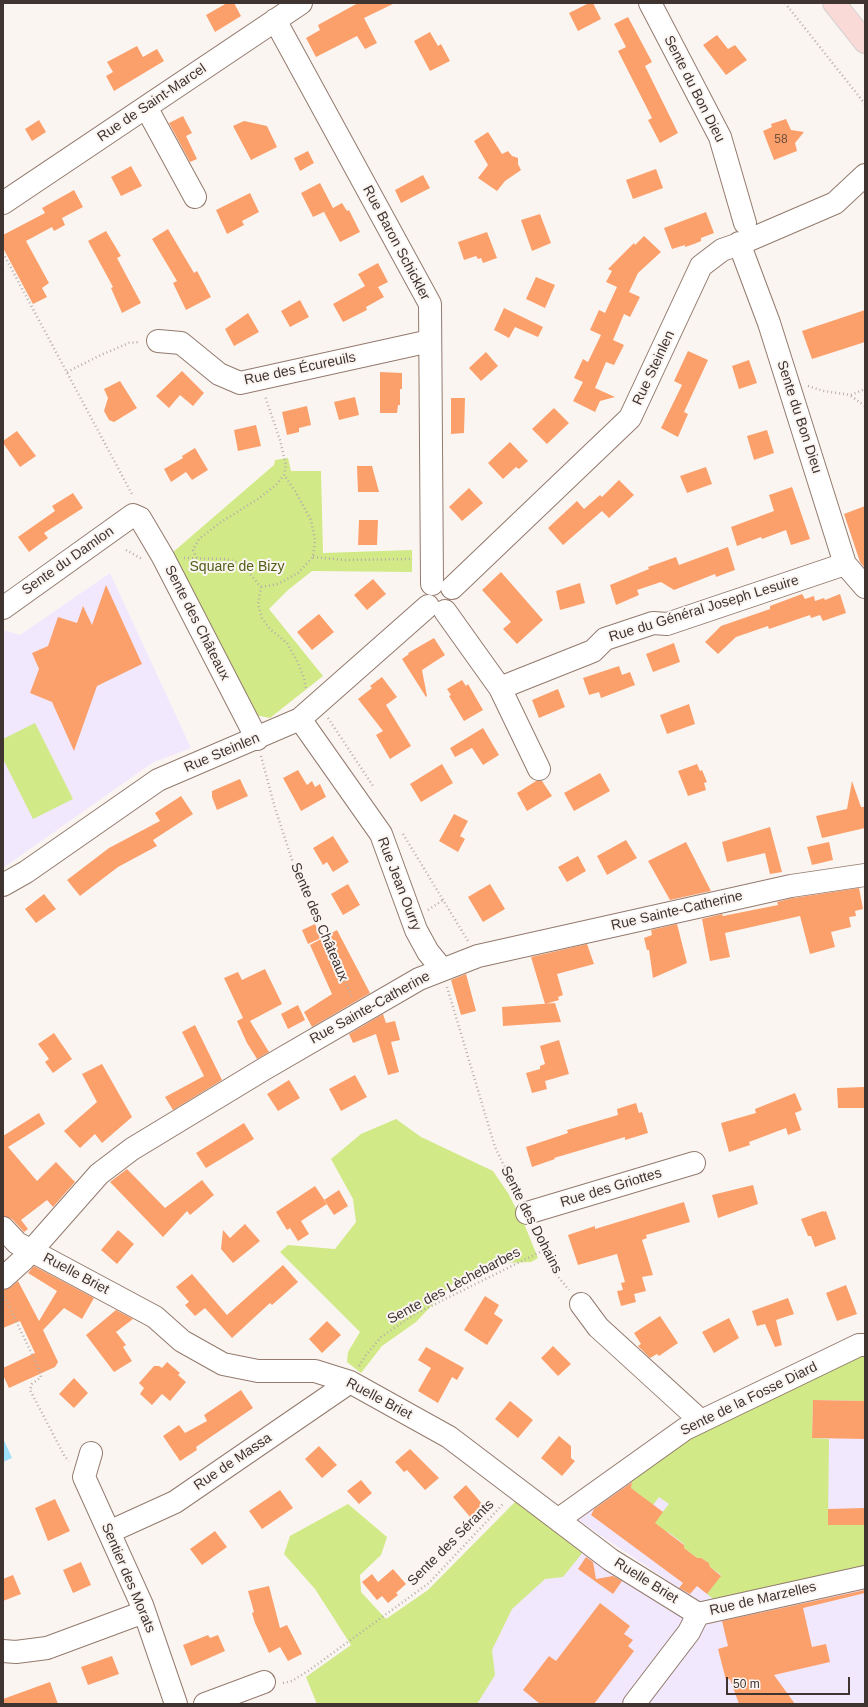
<!DOCTYPE html>
<html>
<head>
<meta charset="utf-8">
<style>
	body { margin:0 }
	#map { position:relative; width:868px; height:1707px; overflow:hidden; background:#fbf5f2; font-family:Helvetica,sans-serif }
	canvas { display:block }
	.frame { position:absolute; inset:0; border:4px solid #3f342f; pointer-events:none }
	.scale { position:absolute; left:726px; top:1677px; width:124px; height:18px; box-sizing:border-box; border:2px solid #3f342f; border-top:0; padding-left:5px; font-size:12px; line-height:14px; white-space:nowrap; color:#3f342f; -webkit-text-stroke:3px #fbf5f2; paint-order:stroke }
</style>
</head>
<body>
<div id="map">
<canvas width="868" height="1707"></canvas>
<div class="frame"></div>
<div class="scale">50 m</div>
</div>
<script>
const c = document.querySelector('canvas').getContext('2d');
c.lineJoin = 'round';
function fill(path, color) { c.fillStyle = color; c.fill(path, 'evenodd'); }
const shape = rows => new Path2D(rows.map(r => 'M' + r).join(''));
function trace(path, color, width, dash) { c.strokeStyle = color; c.lineWidth = width; c.lineCap = dash ? 'butt' : 'round'; c.setLineDash(dash || []); c.stroke(path); }
function write(font, color, halo, rows, align = 'center') {
  c.font = font + ' Helvetica,sans-serif'; c.lineWidth = 4; c.setLineDash([]); c.textBaseline = 'middle'; c.strokeStyle = halo; c.fillStyle = color; for (const [text, x, y, turn = 0] of rows) {
    c.save(); c.translate(x, y); c.rotate((+turn || 0) * Math.PI / 180); c.textAlign = isNaN(turn) ? turn : align; if (halo) c.strokeText(text, 0, 0); c.fillText(text, 0, 0); c.restore();
  }
}
const education = shape([
	[110,573,191,748,152,763,3,868,3,630,20,635],
	[865,1356,865,1704,317,1704,306,1677,428,1590,516,1501,598,1563,670,1611,677,1613,689,1595,575,1518,616,1482]
]);
const green = shape([
	[288,458,291,471,321,471,323,553,412,550,412,572,312,571,288,590,269,609,323,676,270,718,250,714,172,553,274,465,275,460],
	[35,723,73,799,33,819,3,759,3,739],
	[396,1119,421,1137,493,1171,508,1193,525,1226,538,1258,531,1262,506,1263,456,1280,416,1322,382,1346,361,1373,347,1362,348,1352,360,1332,280,1252,288,1245,335,1249,356,1222,353,1199,331,1159,361,1134],
	[865,1356,865,1401,813,1400,812,1438,829,1439,828,1524,865,1525,865,1568,828,1573,766,1590,716,1601,707,1594,721,1575,710,1567,709,1563,701,1558,697,1558,684,1548,684,1544,668,1532,665,1533,653,1524,669,1504,659,1497,653,1505,631,1488,632,1482,624,1476,700,1430,850,1360],
	[516,1501,583,1552,563,1577,545,1579,512,1609,492,1650,495,1675,477,1704,317,1704,306,1677,351,1645,315,1589,284,1554,290,1536,348,1504,387,1537,381,1555,360,1575,361,1592,386,1619,428,1590]
]);
const water = shape([
	[3,1438,12,1458,3,1462]
]);
const building = shape([
	[227,3,234,3,241,16,215,32,206,15],
	[358,3,395,3,364,18,377,43,365,49,357,36,316,57,306,38,320,30,318,25],
	[589,3,593,3,601,19,578,31,569,13],
	[628,17,652,62,645,66,678,133,660,143,648,120,652,118,618,51,626,47,614,24],
	[430,32,438,46,441,44,450,61,430,71,414,41],
	[717,35,728,49,735,45,747,60,726,75,703,45],
	[137,46,143,57,157,49,164,61,114,91,106,76,113,72,107,62],
	[183,116,192,133,186,136,197,159,190,162,169,123],
	[786,119,791,130,804,132,795,143,797,151,774,160,763,131,772,127,771,124],
	[39,120,46,132,32,141,25,129],
	[244,121,267,126,277,147,251,160,233,126],
	[488,132,502,154,508,151,512,156,518,158,518,164,521,170,505,181,497,191,478,178,488,165,474,141],
	[308,151,314,163,300,171,294,158],
	[131,166,142,186,121,196,111,177],
	[656,169,663,188,633,199,626,180],
	[423,175,430,188,401,203,395,190],
	[320,183,333,208,342,203,347,211,349,210,360,232,340,242,324,212,330,209,313,217,301,193],
	[74,190,83,207,62,218,65,225,54,231,52,227,26,241,49,283,42,288,47,297,33,304,3,248,3,235,45,213,42,208],
	[250,193,259,212,242,221,244,225,227,234,216,210],
	[706,212,714,233,701,238,701,241,694,244,685,247,685,245,672,249,664,228],
	[540,214,551,243,532,251,521,220],
	[168,229,194,273,197,271,211,297,186,310,173,283,177,281,152,239],
	[106,231,121,256,117,258,141,303,122,313,111,288,113,287,88,241],
	[487,232,497,258,483,263,481,258,478,259,476,256,464,260,458,242],
	[644,236,661,252,638,273,629,292,640,297,630,317,624,314,613,340,624,345,614,365,606,362,595,388,615,397,600,401,595,412,573,401,583,382,574,378,583,359,588,362,601,335,590,330,599,310,605,313,617,287,606,282,612,271,608,269,634,243,635,245],
	[378,263,388,282,378,287,384,297,366,307,367,310,343,322,333,304,365,286,358,274],
	[536,277,555,285,545,308,526,299],
	[300,300,309,317,290,327,281,311],
	[504,308,543,327,538,337,515,327,509,338,494,330],
	[865,310,865,342,812,359,802,331],
	[248,313,259,332,234,346,225,329],
	[688,351,708,360,684,412,688,414,678,437,661,428,682,385,674,381],
	[486,352,498,366,481,381,469,368],
	[749,360,757,383,739,389,732,366],
	[182,371,204,393,193,406,180,395,169,408,156,396],
	[380,372,402,373,402,389,400,389,400,405,398,405,397,413,380,413],
	[120,381,137,408,114,422,109,420,104,411,108,398,104,389],
	[355,397,359,415,339,420,334,402],
	[451,398,465,398,464,433,451,434],
	[307,406,311,425,299,428,299,432,287,435,282,412],
	[554,408,569,423,547,444,532,429],
	[256,425,261,446,238,451,234,430],
	[767,430,774,453,754,460,747,436],
	[17,431,36,456,20,467,3,443,3,441],
	[510,442,528,461,519,469,516,467,503,479,488,463],
	[195,448,208,470,192,480,186,472,171,482,164,469,183,458,182,456],
	[357,466,372,466,379,492,358,492],
	[706,467,712,484,687,493,680,476],
	[619,480,634,495,609,518,602,511,563,545,548,528,577,501,584,509,600,495,602,497],
	[792,487,810,539,791,545,786,530,762,539,761,537,737,546,731,527,774,511,769,495],
	[469,488,483,503,462,521,449,507],
	[73,493,83,508,44,533,48,538,29,552,18,537,55,511,52,506],
	[865,506,865,568,860,562,844,514],
	[359,520,378,520,377,545,358,545],
	[728,547,735,570,716,577,715,574,674,590,661,582,637,590,639,595,616,605,610,585,649,569,648,567,676,557,679,565],
	[501,572,543,620,517,644,503,629,511,622,482,590],
	[373,579,386,594,367,610,354,595],
	[580,583,585,603,560,610,556,591],
	[106,585,142,664,97,686,74,751,52,702,30,693,39,669,32,653,48,646,58,617,77,623,83,606,92,625],
	[802,594,805,599,814,596,815,601,824,598,825,600,840,594,846,613,823,621,820,615,811,618,810,615,769,629,768,626,736,637,718,654,705,642,721,626,770,609,770,606],
	[319,614,334,632,312,650,297,632],
	[434,638,445,655,422,670,427,696,426,697,402,659,409,654,408,653],
	[674,643,680,662,653,672,646,654],
	[619,666,622,675,630,672,635,685,601,698,599,692,589,695,583,678],
	[382,677,397,697,386,705,411,746,390,759,376,735,383,731,358,699,372,688,370,686],
	[462,680,466,686,468,684,483,710,464,721,449,696,451,695,447,689],
	[558,689,565,707,539,718,532,700],
	[689,704,695,724,667,734,660,715],
	[483,728,499,755,483,765,472,748,455,757,450,748],
	[442,764,453,783,421,802,410,784],
	[697,764,700,771,702,770,707,782,704,783,706,790,688,796,678,771],
	[298,770,307,785,312,781,315,787,320,784,326,797,301,811,283,778],
	[600,773,610,791,574,811,564,793],
	[240,779,248,796,217,810,212,797,212,791],
	[536,781,542,781,552,796,527,811,517,793],
	[852,781,861,807,865,807,865,828,822,838,816,816,847,809],
	[181,796,193,814,153,840,157,846,118,867,80,896,67,880,109,848,160,821,155,813],
	[454,814,468,821,460,836,465,839,458,852,439,841],
	[770,827,782,872,770,874,765,853,727,862,722,842],
	[333,836,349,862,333,872,327,862,323,865,313,848],
	[626,840,637,858,607,875,597,856],
	[686,842,711,891,670,900,648,861],
	[829,842,833,860,812,865,807,847],
	[578,856,586,871,567,882,558,867],
	[348,884,360,905,343,915,331,894],
	[490,884,505,909,483,922,468,897],
	[859,888,863,909,855,911,856,916,849,917,851,927,831,932,835,947,810,954,800,916,725,933,730,957,710,961,702,919,722,914,723,916,778,905,777,902,793,898],
	[44,894,56,909,36,923,25,909],
	[315,924,321,938,308,944,302,930],
	[677,924,687,963,653,978,649,950,647,950,644,938,652,935,651,930],
	[337,930,370,993,312,1027,304,1012,332,994,310,945],
	[587,944,594,964,557,974,563,995,558,997,559,1000,545,1004,531,957],
	[265,969,282,1004,250,1021,269,1052,257,1059,247,1043,237,1021,243,1018,224,978,238,972,242,980],
	[466,974,476,1011,461,1015,451,980],
	[555,1003,561,1022,503,1026,502,1007],
	[298,1005,305,1020,288,1029,281,1014],
	[383,1014,386,1023,395,1021,400,1040,391,1042,399,1072,388,1075,376,1034,353,1043,349,1034],
	[195,1025,222,1080,173,1110,165,1097,204,1076,182,1032],
	[54,1033,72,1059,53,1073,45,1062,49,1059,38,1044],
	[559,1040,569,1074,545,1081,547,1089,532,1093,526,1073,540,1069,540,1066,545,1064,540,1046],
	[102,1064,132,1117,102,1143,95,1134,80,1148,64,1131,97,1102,82,1074],
	[355,1075,367,1097,341,1111,329,1089],
	[289,1080,300,1098,278,1111,267,1094],
	[865,1087,865,1108,838,1108,837,1088],
	[795,1093,802,1110,795,1113,801,1130,788,1135,786,1128,749,1142,750,1145,729,1152,721,1123,756,1113,755,1109],
	[636,1103,639,1113,642,1112,648,1133,625,1140,625,1137,554,1158,555,1159,532,1167,526,1147,568,1133,567,1130,618,1115,617,1109],
	[39,1113,45,1124,8,1147,37,1181,56,1162,75,1182,53,1207,47,1200,21,1220,28,1229,24,1232,12,1219,3,1216,3,1136],
	[244,1123,254,1139,206,1168,196,1153],
	[127,1169,165,1208,202,1180,214,1195,190,1215,187,1211,163,1237,110,1182],
	[753,1185,758,1204,718,1218,712,1195],
	[315,1186,327,1204,301,1221,309,1234,298,1241,290,1228,287,1230,276,1212],
	[339,1190,348,1206,334,1215,324,1200],
	[684,1202,690,1222,646,1235,647,1238,642,1240,653,1275,642,1277,646,1291,634,1294,636,1302,621,1306,617,1291,623,1290,621,1283,625,1282,617,1254,578,1265,568,1235,595,1226,595,1229],
	[823,1211,824,1212,826,1211,836,1239,815,1247,811,1236,808,1236,801,1219],
	[245,1224,260,1241,233,1263,221,1249,223,1230,230,1238],
	[118,1230,134,1244,117,1264,101,1250],
	[283,1265,298,1282,272,1305,270,1303,232,1338,205,1308,195,1316,185,1305,189,1302,176,1287,192,1274,227,1315],
	[34,1266,94,1298,82,1319,64,1308,43,1330,58,1362,55,1367,9,1388,3,1375,3,1368,35,1353,20,1321,3,1328,3,1290,11,1287,18,1281,39,1321,57,1291,28,1273],
	[846,1285,857,1314,837,1321,826,1293],
	[485,1296,499,1305,494,1314,503,1320,487,1345,464,1330],
	[788,1298,794,1314,776,1320,782,1345,775,1347,765,1324,757,1326,752,1311],
	[116,1310,133,1319,116,1332,126,1345,123,1347,132,1361,114,1372,86,1335],
	[660,1316,678,1343,659,1356,657,1354,650,1358,638,1346,641,1344,634,1333],
	[729,1318,739,1338,714,1353,702,1332],
	[327,1321,341,1335,322,1353,309,1339],
	[553,1346,571,1364,558,1376,541,1358],
	[426,1347,464,1368,457,1380,452,1377,438,1403,418,1391,431,1368,418,1360],
	[167,1362,180,1373,178,1375,186,1382,170,1401,162,1394,152,1405,140,1394,144,1388,139,1383,154,1366,159,1366,162,1368],
	[74,1378,88,1393,74,1408,59,1394],
	[241,1390,253,1408,196,1447,197,1450,180,1461,163,1436,179,1425,185,1433,207,1421,204,1415],
	[813,1400,865,1401,865,1439,812,1438],
	[510,1401,533,1420,518,1438,495,1419],
	[559,1436,571,1446,571,1458,575,1461,562,1476,541,1458],
	[319,1446,337,1465,322,1478,305,1459],
	[410,1449,439,1478,425,1490,407,1470,404,1472,395,1462],
	[361,1480,372,1493,359,1504,347,1491],
	[632,1482,631,1488,663,1512,655,1523,684,1545,684,1548,697,1558,701,1558,709,1563,710,1567,721,1576,707,1594,697,1586,690,1594,679,1588,683,1583,591,1515,594,1509],
	[466,1485,484,1506,471,1518,453,1497],
	[280,1490,293,1508,262,1529,249,1511],
	[55,1499,70,1531,48,1541,35,1508],
	[865,1508,865,1525,828,1525,828,1509],
	[215,1531,227,1547,202,1565,190,1549],
	[586,1557,593,1562,596,1579,613,1576,622,1581,613,1594,578,1569],
	[81,1562,91,1585,73,1593,63,1570],
	[393,1569,406,1584,396,1593,398,1595,388,1603,382,1596,377,1600,362,1582,372,1574,378,1582],
	[13,1575,21,1594,3,1601,3,1579],
	[269,1586,280,1628,287,1625,302,1654,288,1661,280,1647,269,1653,255,1623,252,1613,254,1612,248,1591],
	[865,1590,865,1593,803,1608,812,1647,826,1644,830,1662,774,1675,795,1704,739,1704,730,1679,726,1680,718,1649,728,1646,722,1621],
	[600,1603,630,1626,624,1634,633,1640,628,1646,634,1651,594,1704,540,1704,523,1690,549,1656,556,1661],
	[208,1635,210,1638,218,1635,225,1651,191,1666,183,1645],
	[112,1656,119,1674,88,1685,81,1667],
	[50,1682,58,1704,3,1704,3,1699]
]);
const path = shape([
	[785,3,865,104],
	[3,253,133,496],
	[67,372,103,354,129,343,140,342],
	[808,386,824,391,851,395,865,389],
	[851,396,865,406],
	[126,550,142,559],
	[313,557,345,560,413,559],
	[184,558,225,559,240,563,250,574,261,587,258,604,262,618,270,629,287,643,298,663,304,678,306,689],
	[197,558,193,550,199,539,221,522,258,499,276,485,284,475,286,465,280,440,265,396],
	[261,587,278,584,298,573,313,557,315,540,311,520,295,491,284,475],
	[328,718,373,786],
	[261,756,275,808,296,872,315,918,352,997],
	[403,834,468,941],
	[428,910,443,900],
	[447,987,495,1147,519,1197],
	[535,1231,555,1273,569,1290],
	[4,1296,40,1371,41,1377,32,1384,30,1390,65,1457,69,1461],
	[359,1366,366,1355,381,1337,415,1314,544,1250],
	[283,1683,292,1681,308,1671,429,1583,504,1503]
]);
const minor = shape([
	[650,3,720,137,745,223],
	[275,20,430,304,432,584],
	[146,107,195,197],
	[3,203,301,3],
	[739,243,769,323,845,564,865,587],
	[158,341,181,343,219,374,240,383,430,341],
	[452,588,630,418,701,266,722,250,742,243,835,203,865,175],
	[3,608,133,515,140,518,163,557,257,739],
	[445,611,500,688,539,769],
	[500,688,593,651,605,639,653,623,667,624,845,564],
	[300,719,381,834,416,930,428,952,442,969],
	[3,885,26,872,158,780,300,719,428,606],
	[527,1213,694,1163],
	[3,1228,17,1243,155,1317,182,1341,223,1364,258,1371,315,1371,350,1382,449,1437,611,1560,698,1614],
	[3,1278,24,1259,99,1174,132,1149,264,1069,419,979,478,956,791,886,865,875],
	[581,1304,598,1327,701,1421],
	[91,1453,84,1477,142,1605,176,1704],
	[559,1519,685,1429,859,1345,865,1345],
	[109,1532,175,1502,350,1382],
	[3,1651,16,1652,47,1648,144,1612],
	[205,1704,264,1682],
	[634,1704,689,1632,698,1614,865,1577]
]);
const major = shape([
	[834,3,865,42]
]);
const numberNames = [
	["58",781,140]
];
const streetNames = [
	["Sente du Bon Dieu",694,89,63],
	["Rue de Saint-Marcel",152,103,-34],
	["Rue Baron Schickler",396,243,62],
	["Rue Steinlen",654,368,-65],
	["Rue des Écureuils",300,369,-12],
	["Sente du Bon Dieu",799,417,72],
	["Sente du Damlon",68,561,-35],
	["Rue du Général Joseph Lesuire",704,609,-17],
	["Sente des Châteaux",197,623,63],
	["Rue Steinlen",222,753,-23],
	["Rue Jean Ourry",399,884,69],
	["Rue Sainte-Catherine",677,911,-13],
	["Sente des Châteaux",319,922,67],
	["Rue Sainte-Catherine",370,1008,-29],
	["Rue des Griottes",611,1188,-17],
	["Sente des Dohains",531,1220,63],
	["Ruelle Briet",76,1274,28],
	["Sente des Lèchebarbes",454,1286,-28],
	["Ruelle Briet",379,1399,28],
	["Sente de la Fosse Diard",749,1399,-26],
	["Rue de Massa",233,1462,-34],
	["Sente des Sérants",451,1543,-45],
	["Sentier des Morats",128,1578,67],
	["Ruelle Briet",646,1581,32],
	["Rue de Marzelles",763,1599,-13]
];
const parkNames = [
	["Square de Bizy",237,567]
];
fill(education, '#f1e8fd');
fill(green, '#d1e986');
fill(water, '#9fe3fe');
fill(building, '#fca06b');
trace(minor, '#937a6d', 24);
trace(major, '#d5d2d1', 24);
trace(path, '#b6aeaa', 2.5, [1, 3]);
trace(minor, '#fff', 22);
trace(major, '#f9dad7', 22);
write('12px', '#6e4f3e', null, numberNames);
write('14px', '#3f342f', '#fbf5f2', streetNames);
write('14px', '#515f17', '#fbf5f2', parkNames);
</script>
</body>
</html>
